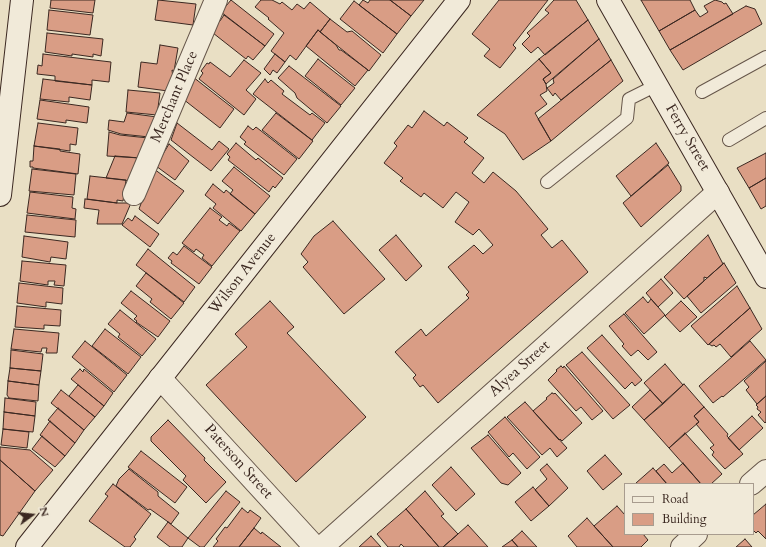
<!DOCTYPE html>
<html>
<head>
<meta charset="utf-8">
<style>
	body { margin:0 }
	#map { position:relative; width:766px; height:547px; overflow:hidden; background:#e9dfc4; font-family:Cardo,serif }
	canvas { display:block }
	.legend { position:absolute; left:624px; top:483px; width:130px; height:52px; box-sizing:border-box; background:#f1ead9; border:1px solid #a89c8f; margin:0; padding:5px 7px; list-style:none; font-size:12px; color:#3b2821 }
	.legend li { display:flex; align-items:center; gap:8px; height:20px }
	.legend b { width:20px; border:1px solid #a89c8f }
	.north { position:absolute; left:12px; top:495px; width:40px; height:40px; -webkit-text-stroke:3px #f1ead9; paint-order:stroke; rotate:75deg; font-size:11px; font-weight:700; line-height:16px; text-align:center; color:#3b2821 }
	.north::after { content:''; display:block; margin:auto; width:14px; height:18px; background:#3b2821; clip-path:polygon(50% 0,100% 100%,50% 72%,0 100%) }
</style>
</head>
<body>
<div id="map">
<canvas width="766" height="547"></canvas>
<ul class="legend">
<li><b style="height:5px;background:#f1ead9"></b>Road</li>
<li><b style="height:11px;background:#d99d85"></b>Building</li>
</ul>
<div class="north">N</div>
</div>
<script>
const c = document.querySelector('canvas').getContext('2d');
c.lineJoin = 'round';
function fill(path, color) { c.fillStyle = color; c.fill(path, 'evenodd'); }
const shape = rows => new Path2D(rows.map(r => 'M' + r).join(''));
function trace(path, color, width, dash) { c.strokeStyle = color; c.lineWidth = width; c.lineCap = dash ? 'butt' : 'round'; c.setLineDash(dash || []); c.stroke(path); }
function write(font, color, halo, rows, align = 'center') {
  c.font = font + ' Cardo,serif'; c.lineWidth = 3.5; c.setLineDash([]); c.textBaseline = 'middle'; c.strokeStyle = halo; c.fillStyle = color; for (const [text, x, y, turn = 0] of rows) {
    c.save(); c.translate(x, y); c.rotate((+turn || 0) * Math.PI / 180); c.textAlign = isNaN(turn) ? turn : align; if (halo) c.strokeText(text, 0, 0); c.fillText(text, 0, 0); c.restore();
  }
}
const building = shape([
	[51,0,95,0,93,13,50,8,51,0],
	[158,0,196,4,193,25,155,20,158,0],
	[231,0,274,34,265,46,221,12,231,0],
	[261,0,272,0,280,4,282,2,292,10,297,4,304,9,310,2,330,19,320,32,318,30,296,60,290,55,285,62,271,51,284,33,268,19,269,18,255,7,261,0],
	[363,0,368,3,370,0,390,0,411,16,397,34,359,5,363,0],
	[390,0,424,0,411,16,390,0],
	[499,0,548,0,513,45,516,48,500,68,484,56,490,49,472,34,499,0],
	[554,0,576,0,588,20,545,55,538,47,531,53,522,44,530,36,527,33,549,13,545,10,554,0],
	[641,0,690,0,695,10,659,31,641,0],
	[715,0,722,2,724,4,726,3,733,14,670,50,659,31,695,10,700,17,708,12,704,6,715,0],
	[354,1,397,34,383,53,340,19,354,1],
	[746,6,755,9,762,24,683,70,670,50,746,6],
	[49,10,93,15,90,35,47,30,49,10],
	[224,15,265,46,253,60,248,56,246,59,213,33,214,23,220,21,224,15],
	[330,19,347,32,352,31,381,55,369,71,320,32,330,19],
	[588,20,599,39,546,84,543,79,551,73,539,59,588,20],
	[318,30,336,45,339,50,341,50,368,70,355,86,306,46,318,30],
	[47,33,103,39,101,56,93,54,93,57,72,54,72,56,45,52,47,33],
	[599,39,611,60,561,100,555,93,553,96,547,88,554,83,553,79,599,39],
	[160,45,178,48,174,71,172,70,173,78,168,91,138,87,141,62,157,64,160,45],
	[43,54,111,62,109,82,92,80,92,85,55,81,55,76,37,74,38,65,42,66,43,54],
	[275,54,285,62,277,73,273,70,270,75,264,69,275,54],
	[318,59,355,88,341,105,305,76,318,59],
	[539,59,551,73,543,79,546,84,547,91,540,95,547,104,535,113,551,141,523,160,505,134,477,115,539,59],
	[244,60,261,73,246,90,256,99,244,115,199,79,203,73,201,71,207,63,209,64,210,62,230,77,244,60],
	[611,60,623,81,551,141,538,119,611,60],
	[289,66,341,106,327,123,297,98,295,93,278,78,289,66],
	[193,77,234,109,220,128,183,99,193,77],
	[43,79,92,85,90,100,69,97,69,102,40,99,43,79],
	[265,79,268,83,271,80,284,91,282,94,310,115,312,113,325,123,312,140,253,94,265,79],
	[128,90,160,93,157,115,126,112,128,90],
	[40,100,89,107,87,123,66,120,66,123,37,119,40,100],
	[424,111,444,126,447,122,468,138,464,142,484,158,472,173,484,183,493,172,516,191,548,229,541,235,552,248,562,240,588,272,438,403,423,385,420,387,413,378,416,375,395,352,421,329,426,336,469,298,466,295,469,292,448,267,474,245,483,254,493,245,479,229,473,235,455,222,469,202,456,192,443,208,424,193,421,197,400,181,403,178,384,163,397,146,394,143,408,125,412,128,424,111],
	[127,113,157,117,149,137,121,134,108,130,109,120,124,122,127,113],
	[276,113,313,141,299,159,262,130,276,113],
	[38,123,78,128,76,145,70,144,70,151,34,146,38,123],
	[177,123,212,150,219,141,229,149,211,171,171,140,177,123],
	[248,126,253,130,256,127,297,159,284,175,244,144,246,142,240,137,248,126],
	[109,132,120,135,148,138,140,158,107,156,109,132],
	[236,143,256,160,258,158,283,178,275,188,273,186,269,192,228,160,230,157,227,154,236,143],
	[656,143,669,163,631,196,616,176,656,143],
	[169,144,189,161,175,180,156,166,169,144],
	[34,146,60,149,60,151,80,154,78,174,33,168,33,167,30,167,30,161,33,161,34,146],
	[766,153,766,178,749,188,737,168,766,153],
	[115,156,140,158,132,181,106,178,115,156],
	[668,165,681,186,681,191,641,227,623,203,668,165],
	[234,167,270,196,255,214,230,194,233,190,222,181,234,167],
	[32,169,76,174,74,195,29,191,32,169],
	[154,169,184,191,158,224,139,209,154,169],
	[90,176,126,180,123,201,117,200,117,203,87,199,90,176],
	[766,178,766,206,761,209,749,188,766,178],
	[213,184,224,193,226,190,255,214,241,231,213,208,216,204,205,195,213,184],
	[30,192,73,197,72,208,76,209,75,219,27,213,30,192],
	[85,199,117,203,131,203,122,224,97,224,99,210,84,208,85,199],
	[210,208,222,217,219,220,227,226,229,223,240,231,212,266,202,258,204,255,196,249,194,252,182,243,210,208],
	[27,215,76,220,75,237,25,232,27,215],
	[135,216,159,234,150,247,122,225,128,218,132,221,135,216],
	[333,221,385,279,344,314,303,267,308,262,301,254,314,236,333,221],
	[396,235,422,266,406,281,379,250,396,235],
	[708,235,723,264,707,278,704,277,704,281,684,299,664,277,708,235],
	[24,236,68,242,66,259,51,257,50,262,22,257,24,236],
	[184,246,212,267,199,284,171,263,172,261,168,258,173,252,177,255,184,246],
	[148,249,195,287,184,302,136,265,148,249],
	[22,261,66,265,64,286,54,285,55,281,48,281,48,285,20,281,22,261],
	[724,263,736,283,701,313,687,296,724,263],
	[146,273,184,303,171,319,150,302,152,299,136,286,146,273],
	[661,279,673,293,658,307,646,293,661,279],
	[19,283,63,288,62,304,46,302,46,307,17,303,19,283],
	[737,286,750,308,708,345,691,326,737,286],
	[131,291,170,321,158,337,136,322,137,321,134,319,137,316,121,303,131,291],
	[643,297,648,303,651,299,665,315,644,334,625,313,643,297],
	[270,301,294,327,287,333,366,417,296,482,206,385,247,347,235,334,270,301],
	[681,301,697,317,680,332,665,316,681,301],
	[17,306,61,310,60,326,44,325,44,329,15,327,17,306],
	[750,308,762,329,731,357,720,344,716,347,714,345,712,346,709,344,750,308],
	[120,310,156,339,142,356,118,337,120,334,108,324,120,310],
	[624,314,657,352,648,360,638,350,631,356,622,346,624,344,609,326,624,314],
	[14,329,59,333,57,353,46,353,47,348,42,348,41,352,11,349,14,329],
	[105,329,141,357,128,374,92,346,105,329],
	[602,335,642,380,635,386,632,382,625,389,587,348,602,335],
	[85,341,127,375,114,392,72,357,85,341],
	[750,341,766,360,723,397,722,396,713,403,699,386,750,341],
	[11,350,43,354,41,371,10,368,11,350],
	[582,352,630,405,613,419,566,365,582,352],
	[766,361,766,396,757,404,746,390,749,387,744,381,766,361],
	[665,364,683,385,663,404,644,383,665,364],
	[561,366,563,368,564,366,603,411,592,420,581,407,576,411,548,380,557,371,556,370,561,366],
	[10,368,41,371,39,385,8,381,10,368],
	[80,369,83,372,84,369,113,393,104,406,71,379,80,369],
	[8,381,39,385,38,401,9,398,7,395,8,381],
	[684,384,704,407,694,416,699,422,669,448,644,420,684,384],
	[78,385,104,406,95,417,69,396,78,385],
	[61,390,95,417,84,430,51,403,61,390],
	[650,390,663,404,644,420,632,407,650,390],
	[552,393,554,394,555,393,582,423,562,441,560,439,559,440,533,411,547,399,546,398,552,393],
	[766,396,766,422,765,423,758,415,761,412,757,409,758,407,756,405,766,396],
	[5,398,36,402,35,416,4,412,5,398],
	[525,402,567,448,557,457,550,448,542,455,507,417,525,402],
	[704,407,728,434,727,436,743,454,725,469,712,455,714,452,710,448,714,445,696,424,699,422,694,416,704,407],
	[58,408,84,430,75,443,48,420,58,408],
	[4,412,35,416,33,432,3,429,4,412],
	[752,416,763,428,739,450,728,438,752,416],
	[505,417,540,457,527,469,513,453,509,457,488,432,505,417],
	[168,420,205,458,204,460,226,482,206,503,183,480,186,476,151,441,151,437,168,420],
	[50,421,75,443,65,456,40,435,50,421],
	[3,429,29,432,27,448,1,445,3,429],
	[685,433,722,474,711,484,701,484,669,448,685,433],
	[488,435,521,473,508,485,501,483,471,448,488,435],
	[42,436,65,456,55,467,32,449,42,436],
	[0,447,30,450,53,470,35,491,0,460,0,447],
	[141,451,187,487,175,503,128,467,141,451],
	[605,455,622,474,603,490,587,471,605,455],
	[0,460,35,491,3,536,0,535,0,460],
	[683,463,701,484,667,484,656,471,664,464,672,473,683,463],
	[547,464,568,488,549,506,535,490,547,479,540,470,547,464],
	[451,467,475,494,456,511,432,485,451,467],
	[653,468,667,484,637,484,636,483,653,468],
	[129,469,158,492,158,496,179,513,171,524,150,509,148,510,116,486,119,479,129,469],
	[113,484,151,514,134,537,136,539,130,547,125,547,89,521,108,496,105,494,113,484],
	[533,487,549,506,531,521,515,502,533,487],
	[226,491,240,502,204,547,200,547,188,538,226,491],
	[425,491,444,514,441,516,458,534,443,547,439,547,406,509,425,491],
	[766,504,766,539,758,531,756,533,753,530,753,515,766,504],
	[617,506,625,515,625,534,643,534,648,540,641,547,613,547,594,526,617,506],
	[242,508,248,513,250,510,261,518,254,528,239,547,213,547,218,541,216,539,225,527,227,528,242,508],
	[406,509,439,547,404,547,401,544,399,547,388,547,377,534,406,509],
	[587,518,594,526,613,547,577,547,568,536,587,518],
	[168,522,188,538,182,547,170,547,157,537,168,522],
	[468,525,488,547,443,547,458,534,468,525],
	[254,528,261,534,262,532,281,547,239,547,254,528],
	[522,531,537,547,518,547,512,540,522,531],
	[371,536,381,547,359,547,371,536],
	[745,539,752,547,736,547,745,539],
	[512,540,518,547,502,547,512,540]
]);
const lane = shape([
	[702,92,766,57],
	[729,140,766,118],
	[547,182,627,118,629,99,657,85]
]);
const street = shape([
	[134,194,216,0],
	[160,378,315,547],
	[751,484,766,471],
	[322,547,718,192],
	[682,547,696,534]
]);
const secondary = shape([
	[608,0,766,277],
	[0,195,22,0],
	[27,547,459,0]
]);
const streetNames = [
	["Merchant Place",175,97,-67],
	["Ferry Street",687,138,60],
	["Wilson Avenue",243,274,-52],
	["Alyea Street",520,369,-42],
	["Paterson Street",238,462,48]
];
fill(building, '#d99d85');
trace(building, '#3b2821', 1);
trace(lane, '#66564a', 14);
trace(street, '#66564a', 24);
trace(secondary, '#3b2821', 24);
trace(lane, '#f1ead9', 12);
trace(street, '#f1ead9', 22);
trace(secondary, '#f1ead9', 22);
write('15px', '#3b2821', '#f1ead9', streetNames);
</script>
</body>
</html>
